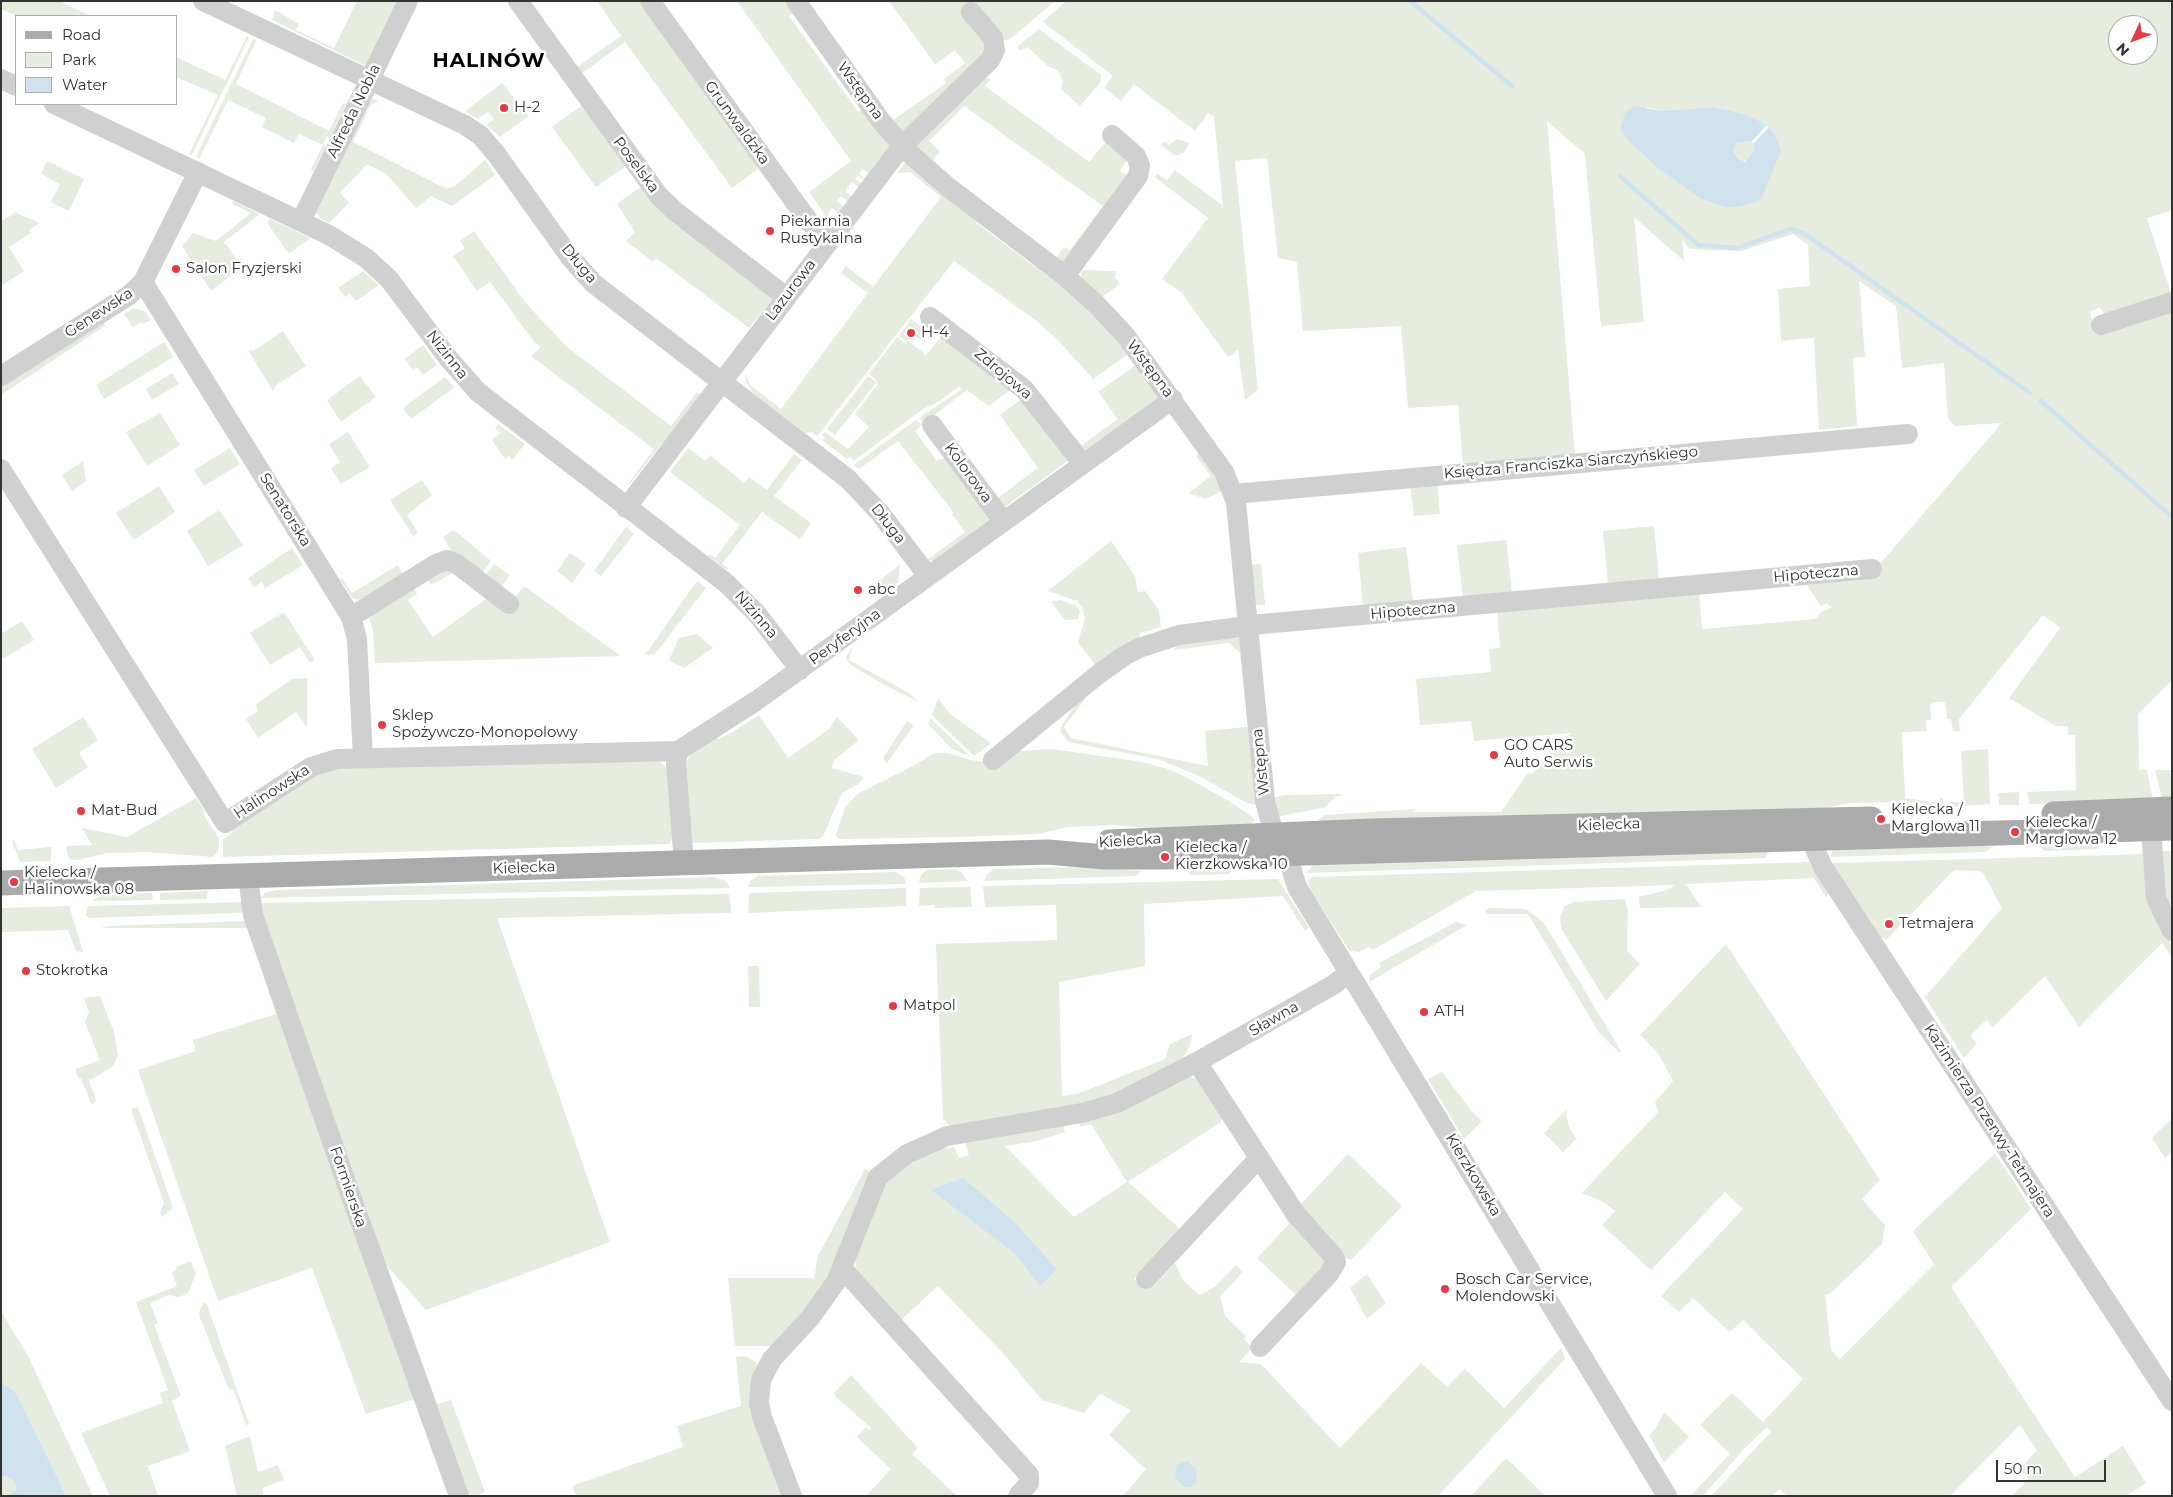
<!DOCTYPE html>
<html>
<head>
<meta charset="utf-8">
<style>
	body { margin:0 }
	#map { position:relative; width:2173px; height:1497px; overflow:hidden; background:#fff; font-family:Montserrat,sans-serif }
	canvas { display:block }
	.frame { position:absolute; inset:0; border:2px solid #333; pointer-events:none }
	.legend { position:absolute; left:15px; top:15px; width:162px; height:90px; box-sizing:border-box; background:#fff; border:1px solid #adadad; margin:0; padding:6px 9px; list-style:none; font-size:15px; color:#333 }
	.legend li { display:flex; align-items:center; gap:10px; height:25px }
	.legend b { width:25px; border:1px solid #adadad }
	.north { position:absolute; left:2108px; top:15px; width:50px; height:50px; box-sizing:border-box; background:#fff; border:1px solid #adadad; border-radius:50%; rotate:227deg; font-size:14px; font-weight:700; line-height:20px; text-align:center; color:#333 }
	.north::after { content:''; display:block; margin:auto; width:18px; height:22px; background:#e63946; clip-path:polygon(50% 0,100% 100%,50% 72%,0 100%) }
	.scale { position:absolute; left:1996px; top:1460px; width:110px; height:22px; box-sizing:border-box; border:2px solid #333; border-top:0; padding-left:6px; font-size:15px; line-height:18px; white-space:nowrap; color:#333; -webkit-text-stroke:4px #fff; paint-order:stroke }
</style>
</head>
<body>
<div id="map">
<canvas width="2173" height="1497"></canvas>
<div class="frame"></div>
<ul class="legend">
<li><b style="height:6px;background:#ababab"></b>Road</li>
<li><b style="height:14px;background:#e6ecdf"></b>Park</li>
<li><b style="height:14px;background:#cfe2ee"></b>Water</li>
</ul>
<div class="north">N</div>
<div class="scale">50 m</div>
</div>
<script>
const c = document.querySelector('canvas').getContext('2d');
c.lineJoin = 'round';
function fill(path, color) { c.fillStyle = color; c.fill(path, 'evenodd'); }
const shape = rows => new Path2D(rows.map(r => 'M' + r).join(''));
function trace(path, color, width, dash) { c.strokeStyle = color; c.lineWidth = width; c.lineCap = dash ? 'butt' : 'round'; c.setLineDash(dash || []); c.stroke(path); }
function write(font, color, halo, rows, align = 'center') {
  c.font = font + ' Montserrat,sans-serif'; c.lineWidth = 5; c.setLineDash([]); c.textBaseline = 'middle'; c.strokeStyle = halo; c.fillStyle = color; for (const [text, x, y, turn = 0] of rows) {
    c.save(); c.translate(x, y); c.rotate((+turn || 0) * Math.PI / 180); c.textAlign = isNaN(turn) ? turn : align; if (halo) c.strokeText(text, 0, 0); c.fillText(text, 0, 0); c.restore();
  }
}
const green = shape([
	[1,1,59,1,91,16,16,16,1,9],
	[357,1,400,1,368,67,272,20,275,10,299,24,296,30,334,48],
	[597,1,642,1,762,166,732,188,625,42,581,74,576,68,621,36],
	[737,1,789,1,795,11,789,16,858,112,864,107,892,144,871,175,862,169,859,173,866,181,858,175,855,179,863,185,860,189,852,182,845,191,853,198,850,203,841,196,837,201,845,208,840,215,832,208,828,214,836,221,834,223,821,221,824,213,809,192,851,161],
	[889,1,919,1,921,3,924,1,1055,1,1010,39,1003,41,982,32,986,53,903,133,892,121,946,83,944,79,965,63,955,50,935,64],
	[1066,1,2172,1,2172,210,2147,218,2171,293,2105,316,2100,307,2090,312,2096,335,2172,310,2172,680,2138,714,2139,770,2147,770,2153,801,2029,804,2027,792,2076,790,2075,735,2068,735,2068,726,2056,726,2009,698,2060,628,2043,615,1959,719,1960,731,1953,731,1951,719,1947,719,1945,702,1934,702,1930,705,1931,720,1926,720,1927,731,1902,732,1905,798,1940,803,1940,798,1943,798,1944,808,1936,805,1903,802,1850,803,1815,810,1319,825,1319,819,1325,815,1416,809,1414,812,1501,812,1528,773,1531,774,1571,733,1474,741,1471,721,1420,725,1416,679,1491,672,1489,649,1500,648,1497,612,1699,594,1702,629,1816,619,1821,612,1832,607,1826,603,1821,606,1807,585,1866,580,2002,423,1955,426,1948,418,1944,363,1902,368,1896,306,1859,281,1865,357,1853,358,1857,426,1819,430,1814,338,1781,341,1778,289,1810,286,1808,245,1793,234,1741,251,1690,249,1682,240,1684,261,1634,217,1644,322,1601,326,1585,154,1547,121,1575,455,1463,464,1458,405,1408,408,1401,326,1303,331,1297,262,1278,258,1267,158,1235,161,1258,390,1245,400,1238,350,1228,357,1181,292,1162,279,1208,218,1155,177,1157,174,1167,180,1175,170,1223,206,1214,117,1208,113,1195,131,1134,84,1121,101,1104,88,1113,76,1043,22],
	[2118,25,2148,25,2148,55,2118,55],
	[1646,107,1662,111,1713,107,1745,114,1768,126,1775,135,1755,203,1724,207,1701,199],
	[1039,29,1101,75,1101,82,1080,106,1061,89,1063,81,1057,70,1048,66,1028,47,1020,51,1017,47],
	[247,36,249,37,192,155,189,154,218,95,176,77,176,57,225,80],
	[253,39,256,41,236,84,329,131,343,103,346,104,330,138,327,136,323,145,326,146,313,172,311,170,323,145,299,134,294,143,262,127,266,118,228,100,199,159,196,157],
	[982,77,991,79,985,86,1089,162,1108,139,1127,160,1120,171,1126,175,1064,263,1056,258,1064,247,1070,250,1103,206,964,106,929,141,940,151,931,163,916,148,916,141],
	[502,83,529,116,500,137,486,125,494,119,488,112,478,119,465,111],
	[370,97,378,101,370,106,353,142,447,189,455,186,485,160,495,175,452,206,431,196,416,208,386,174,367,164,340,193,349,203,329,223,320,218,315,211],
	[584,104,626,166,596,187,552,127],
	[1177,139,1190,143,1184,152,1178,155,1174,155,1161,145,1164,141,1169,145],
	[1750,140,1755,144,1755,150,1749,160,1742,161,1733,151,1737,142],
	[47,161,84,179,69,211,51,202,60,184,41,174],
	[907,161,979,218,975,226,978,224,1035,267,1040,263,1131,352,1093,379,1058,340,1038,322,954,261,817,436,812,432,805,433,754,394,746,382,746,373,749,384,781,409,868,293,841,273,846,266,873,287,941,197,910,172,897,173],
	[642,186,767,291,772,300,749,328,656,258,653,262,626,241,635,232,617,204],
	[233,201,260,214,224,242,242,267,211,291,182,246,193,233,216,241,251,213,232,204],
	[14,212,40,223,29,230,31,233,9,247,24,271,1,286,1,221,12,215],
	[270,219,310,238,309,239,289,254,267,223],
	[474,231,525,302,567,347,671,426,697,392,703,396,666,445,662,443,629,485,626,484,629,483,654,449,531,356,541,347,535,343,490,282,477,291,453,256,465,248,460,241],
	[1084,270,1115,271,1117,274,1114,276,1120,284,1102,297,1082,278,1081,273],
	[363,271,379,285,356,301,350,294,345,297,338,288],
	[133,308,146,312,151,320,143,324,141,322,133,327,124,314],
	[102,319,105,326,1,395,1,384],
	[911,319,926,331,920,340,915,336,918,332,910,326,904,334,910,339,908,341,926,355,943,335,1013,388,989,406,967,390,924,423,919,418,962,389,959,386,940,401,923,409,860,456,854,460,850,457,847,459,822,440,825,438,822,435,825,432,848,449,869,427,855,414,878,384,876,383,835,435,827,429,868,376,876,382,877,381,869,374,897,337,906,344,907,342,899,336],
	[283,331,306,366,276,385,273,391,248,350,253,351],
	[164,342,173,357,104,399,96,385],
	[423,345,437,365,423,375,417,367,413,370,405,359],
	[1139,363,1159,397,1084,451,1081,446,1118,419,1098,392],
	[172,373,179,384,152,400,146,389],
	[360,376,376,397,341,422,327,400],
	[445,377,454,387,451,390,411,419,403,408],
	[1023,398,1069,460,1003,508,995,500,1038,468,1000,415],
	[160,413,180,445,147,466,126,432],
	[916,420,922,425,915,431,936,460,950,458,992,517,933,561,927,560,965,532,952,514,954,513,898,441,859,469,854,465],
	[498,424,525,444,512,460,509,456,505,459,492,440,501,433,495,428],
	[348,432,370,467,341,484,331,468,340,462,329,444],
	[230,448,240,464,204,486,194,470],
	[688,448,705,461,710,455,744,483,749,477,767,490,794,454,802,460,774,496,811,523,800,539,762,512,722,564,728,568,727,570,708,556,709,554,715,558,740,525,670,472],
	[1201,452,1223,491,1205,499,1189,493,1211,476,1196,456],
	[83,461,86,481,72,491,62,475],
	[422,480,432,495,407,515,418,533,413,536,390,500],
	[1437,482,1440,514,1414,516,1410,485],
	[159,486,175,512,134,540,116,513],
	[219,510,243,545,208,566,187,531],
	[1654,526,1659,578,1608,585,1603,531],
	[626,527,634,534,601,576,594,571],
	[454,530,491,561,481,574,453,553,443,537],
	[1506,540,1512,593,1463,598,1457,545],
	[1111,541,1135,576,1138,592,1145,591,1159,610,1161,627,1140,633,1139,640,1098,668,1078,643,1085,618,1082,607,1077,601,1048,591],
	[1406,547,1413,602,1363,607,1358,553],
	[292,548,303,565,265,588,262,582,254,587,248,578],
	[570,553,586,564,572,583,557,571],
	[494,564,510,575,499,589,484,577],
	[900,564,898,582,881,594,874,585],
	[1261,564,1265,605,1256,605,1250,565],
	[398,565,404,576,365,601,363,597,358,600,352,598,340,579,342,578,352,593],
	[447,566,506,609,524,586,621,656,375,663,373,631,368,612,414,588,417,594,408,600,433,637,486,599,453,573,431,585,427,578],
	[697,581,706,588,655,654,645,655],
	[1061,600,1075,605,1080,611,1078,619,1065,620,1051,602],
	[284,612,315,660,310,663,300,647,270,665,250,633],
	[22,621,34,640,1,660,1,630,3,633],
	[697,634,713,648,684,668,669,660,679,638],
	[1239,637,1243,642,1258,803,1255,805,1247,803,1203,778,1161,760,1069,742,1060,732,1062,725,1077,703,1090,692,1064,727,1071,738,1208,766,1205,731,1248,727,1240,653,1229,643,1174,650,1179,643],
	[853,646,849,660,909,693,919,702,877,681,851,665,846,659,847,655],
	[307,678,307,728,296,712,258,738,246,719,258,711,256,704,292,679],
	[938,698,950,714,991,743,974,756,932,715],
	[759,715,788,758,829,729,837,717,859,740,835,759,831,768,864,777,858,784,842,793,823,836,819,839,694,843,690,841,685,770,686,762,694,750,715,735,718,739,731,733],
	[83,717,98,740,79,753,88,767,56,788,32,749],
	[930,718,970,756,952,749,928,724],
	[907,721,914,725,887,763,883,758],
	[1052,749,1142,762,1165,768,1186,777,1229,801,1255,819,1249,827,1165,830,1113,825,1067,827,1039,834,959,837,838,839,836,835,845,808,857,794,915,765,934,753,948,753,970,760,1001,764,1020,751],
	[1988,749,1990,804,1953,807,1951,802,1964,802,1961,751],
	[659,761,667,768,673,837,669,844,223,857,223,839,233,832,232,829,321,769],
	[2155,770,2172,770,2172,798,2162,798],
	[2019,792,2019,805,1999,805,1998,793],
	[1343,794,1334,798,1326,807,1276,817,1274,798,1283,795],
	[196,798,205,812,203,814,219,838,219,850,213,857,148,852,107,853,78,860,69,859,66,846,92,845,82,828,127,837],
	[2102,837,2102,844,2097,849,2045,851,2038,845,2059,840],
	[14,840,18,850,51,847,51,861,20,862,12,841],
	[1933,842,1993,846,1986,852,1830,857,1833,850],
	[1770,846,1766,858,1306,873,1317,861],
	[2158,851,2172,851,2172,905,2166,900],
	[2144,854,2156,919,2172,946,2172,957,2162,943,2079,1027,2045,976,1993,1027,1986,1020,1970,1036,1977,1043,1964,1058,1925,997,2002,908,1983,873,1979,871,1954,870,1886,940,1875,934,1832,863],
	[1809,862,1829,893,1826,897,1814,878,1686,884,1701,907,1640,908,1639,897,1667,890,1675,885,1476,891,1373,950,1369,947,1358,952,1349,950,1311,891,1308,881,1312,877],
	[1213,863,1235,867,1229,874,1192,875,1186,870],
	[1086,867,1142,871,1136,876,984,881,987,874,994,869],
	[955,869,962,873,968,881,919,883,921,875,927,870],
	[896,872,904,877,906,884,749,887,750,881,758,876],
	[715,877,726,881,730,888,260,898,266,892,278,890],
	[1278,879,1309,928,1305,931,1283,896,1144,904,1145,966,1059,982,1062,1096,1080,1093,1165,1059,1170,1044,1192,1034,1190,1046,1179,1064,1101,1100,954,1129,943,1119,936,944,1057,940,1056,905,985,907,983,886],
	[970,887,972,907,935,908,935,905,919,906,920,888],
	[906,888,906,906,748,913,749,893],
	[208,891,206,899,160,900,160,893],
	[152,893,153,900,92,901,101,895],
	[729,894,731,913,497,918,610,1242,426,1310,380,1258,258,903],
	[1624,899,1628,909,1627,951,1640,964,1606,1001,1561,928,1560,917,1564,907,1573,902],
	[243,902,246,912,238,913,89,918,86,915,88,906],
	[69,906,83,952,76,951,68,930,1,932,1,908],
	[1490,908,1526,909,1544,923,1621,1051,1620,1053,1600,1034,1528,914,1486,914,1486,910],
	[246,921,415,1399,366,1414,312,1268,218,1301,138,1070,196,1051,193,1040,276,1014,248,928,101,928,108,926],
	[1456,922,1467,925,1369,982,1370,975,1381,967,1379,963],
	[1726,944,1880,1180,1862,1199,1885,1225,1882,1244,1831,1293,1825,1295,1831,1350,1840,1359,1934,1264,1913,1231,1995,1153,2031,1209,1951,1287,2075,1477,2123,1446,2146,1483,2126,1496,2012,1496,2029,1478,2020,1469,2037,1450,2020,1425,1950,1496,1787,1496,1779,1489,1772,1496,1711,1496,1771,1432,1767,1427,1744,1449,1703,1496,1690,1496,1730,1454,1700,1425,1732,1393,1763,1422,1803,1379,1743,1320,1730,1332,1693,1298,1679,1312,1661,1296,1743,1209,1725,1192,1651,1270,1602,1225,1615,1211,1603,1202,1582,1193,1658,1112,1655,1102,1673,1081,1658,1053,1640,1035],
	[748,966,759,966,760,1007,749,1007],
	[100,996,114,1032,118,1055,113,1066,89,1081,96,1100,95,1103,91,1104,81,1078,79,1079,75,1069,100,1060,85,1022,89,1012,84,998],
	[1442,1072,1470,1109,1482,1121,1464,1139,1428,1079],
	[1187,1075,1198,1080,1222,1118,1221,1122,1128,1182,1180,1229,1134,1279,1147,1289,1151,1285,1153,1287,1175,1263,1182,1279,1199,1295,1215,1287,1236,1265,1243,1272,1220,1296,1225,1316,1246,1336,1244,1339,1252,1348,1239,1362,1261,1364,1340,1448,1421,1363,1447,1387,1465,1369,1504,1408,1561,1348,1565,1359,1438,1496,1123,1496,1146,1469,1109,1435,1131,1410,1100,1394,1084,1413,1042,1400,1000,1350,938,1286,901,1320,856,1268,855,1261,880,1187,902,1169,935,1150,954,1147,959,1158,969,1155,965,1143,1062,1122,1065,1132,1037,1141,1005,1146,1074,1217,1127,1182,1091,1124,1080,1127,1080,1123],
	[138,1107,173,1208,162,1217,160,1213,164,1203,131,1109],
	[1566,1110,1568,1124,1576,1139,1563,1152,1544,1133],
	[2172,1118,2172,1151,2165,1158,2152,1138],
	[1348,1154,1402,1206,1351,1260,1343,1257,1299,1206],
	[865,1169,873,1174,838,1260,818,1295,773,1346,735,1346,728,1278,814,1278,818,1256],
	[1289,1212,1329,1259,1297,1296,1257,1258,1289,1224,1285,1217],
	[191,1261,196,1274,188,1293,179,1297,169,1295,150,1303,158,1323,154,1325,181,1396,172,1401,190,1451,148,1466,158,1496,110,1496,81,1433,163,1403,160,1393,168,1390,136,1302,177,1286,172,1272,177,1269,176,1267],
	[1367,1274,1386,1303,1367,1319,1350,1288],
	[205,1302,207,1305,249,1424,246,1425,233,1389,229,1390,199,1315,201,1307],
	[1,1311,29,1358,93,1496,1,1496],
	[406,1317,437,1404,451,1400,485,1492,475,1496,467,1493,401,1318],
	[746,1356,756,1362,785,1496,576,1496,572,1486,683,1447,677,1426,741,1406,736,1357],
	[851,1375,918,1448,912,1454,957,1496,866,1496,891,1469,857,1437,866,1427,869,1430,871,1428,833,1394],
	[1664,1412,1689,1437,1664,1462,1649,1436,1657,1426],
	[250,1436,258,1472,278,1465,284,1480,262,1488,264,1496,237,1496,225,1446],
	[1506,1458,1546,1496,1471,1496]
]);
const water = shape([
	[1634,106,1662,111,1713,107,1745,114,1767,125,1752,141,1737,142,1733,151,1739,159,1745,162,1755,150,1754,143,1769,127,1775,135,1781,151,1762,197,1755,203,1734,207,1724,207,1701,199,1657,167,1631,143,1620,129,1625,113],
	[963,1178,1012,1220,1057,1269,1040,1286,1016,1254,931,1190],
	[1,1382,15,1392,66,1496,6,1496,16,1491,17,1486,13,1479,6,1476,1,1477],
	[1187,1461,1196,1469,1197,1477,1196,1483,1190,1487,1184,1487,1175,1477,1177,1465]
]);
const stream = shape([
	[1410,1,1512,86],
	[1620,176,1698,245,1737,248,1790,229,1805,234,2030,393],
	[2041,401,2172,517]
]);
const minor = shape([
	[203,1,465,125,481,136,497,155,570,257,593,283,848,479,880,513,928,576],
	[518,1,659,196,676,212,786,297],
	[650,1,810,223,830,239],
	[796,1,881,121,909,153,948,187,1065,276,1097,305,1125,335,1224,472,1236,502,1265,801,1274,835,1289,861,1297,887,1667,1496],
	[1,79,16,86],
	[54,104,329,235,366,258,389,279,449,359,478,392,726,583,757,614,800,670],
	[301,221,408,1],
	[1065,276,1138,176,1140,166,1136,156,1112,135],
	[143,282,351,617,357,639,363,758],
	[930,317,1024,389,1083,464],
	[2101,325,2172,302],
	[1,376,128,296,143,282,198,172],
	[932,425,1003,521],
	[1,469,225,823,311,767,337,759,678,751],
	[1233,494,1908,434],
	[626,508,902,146,990,60,995,50,993,38,971,12],
	[351,617,436,564,447,560,457,564,509,604],
	[993,760,1100,673,1124,656,1139,648,1179,635,1262,624,1872,569],
	[2145,816,2151,828,2156,898,2172,931],
	[1806,826,1813,838,1815,849,1823,867,2172,1401],
	[684,863,676,764,678,751,756,701,1173,399],
	[248,876,253,915,347,1185,459,1496],
	[1197,1062,1295,1213,1334,1257,1336,1262,1329,1274,1260,1347],
	[842,1268,1029,1475,1029,1483,1018,1496],
	[1146,1279,1259,1158],
	[792,1496,762,1417,759,1403,761,1380,772,1359,810,1318,836,1282,878,1177,883,1173,907,1154,947,1136,1082,1113,1117,1103,1197,1062,1333,985,1349,973]
]);
const major = shape([
	[2054,814,2172,809],
	[1109,842,1373,831,1871,819],
	[1,883,1048,852,1105,857,1165,857,2172,828]
]);
const markers = [
	[504,108,5,"#e63946"],
	[770,231,5,"#e63946"],
	[176,269,5,"#e63946"],
	[911,333,5,"#e63946"],
	[858,590,5,"#e63946"],
	[382,725,5,"#e63946"],
	[1494,755,5,"#e63946"],
	[81,811,5,"#e63946"],
	[1881,819,5,"#e63946"],
	[2015,832,5,"#e63946"],
	[1165,857,5,"#e63946"],
	[14,882,5,"#e63946"],
	[1889,924,5,"#e63946"],
	[26,971,5,"#e63946"],
	[893,1006,5,"#e63946"],
	[1424,1012,5,"#e63946"],
	[1445,1289,5,"#e63946"]
];
const streetNames = [
	["Wstępna",860,91,54],
	["Alfreda Nobla",354,111,-64],
	["Grunwaldzka",737,123,54],
	["Poselska",636,165,53],
	["Długa",579,264,50],
	["Lazurowa",791,290,-53],
	["Genewska",99,313,-33],
	["Nizinna",447,355,52],
	["Wstępna",1150,369,53],
	["Zdrojowa",1003,374,40],
	["Księdza Franciszka Siarczyńskiego",1571,463,-5],
	["Kolorowa",968,473,54],
	["Senatorska",285,510,58],
	["Długa",888,524,52],
	["Hipoteczna",1816,574,-5],
	["Hipoteczna",1413,611,-5],
	["Nizinna",756,615,49],
	["Peryferyjna",845,637,-36],
	["Wstępna",1261,762,-96],
	["Halinowska",272,792,-33],
	["Kielecka",1609,825,-2],
	["Kielecka",1130,841,-4],
	["Kielecka",524,868,-2],
	["Sławna",1274,1019,-30],
	["Kazimierza Przerwy-Tetmajera",1989,1121,57],
	["Kierzkowska",1473,1175,59],
	["Formierska",348,1187,71]
];
const poiNames = [
	["H-2",514,108],
	["Piekarnia",780,222],
	["Rustykalna",780,239],
	["Salon Fryzjerski",186,269],
	["H-4",921,333],
	["abc",868,590],
	["Sklep",392,716],
	["Spożywczo-Monopolowy",392,733],
	["GO CARS",1504,746],
	["Auto Serwis",1504,763],
	["Kielecka /",1891,810],
	["Marglowa 11",1891,827],
	["Mat-Bud",91,811],
	["Kielecka /",2025,823],
	["Marglowa 12",2025,840],
	["Kielecka /",1175,848],
	["Kierzkowska 10",1175,865],
	["Kielecka /",24,873],
	["Halinowska 08",24,890],
	["Tetmajera",1899,924],
	["Stokrotka",36,971],
	["Matpol",903,1006],
	["ATH",1434,1012],
	["Bosch Car Service,",1455,1280],
	["Molendowski",1455,1297]
];
const districtNames = [
	["HALINÓW",489,61]
];
fill(green, '#e6ecdf');
fill(water, '#cfe2ee');
trace(stream, '#cfe2ee', 4.5);
trace(minor, '#d0d0d0', 20);
trace(major, '#ababab', 25);
for (const [x, y, r, color] of markers) { const dot = new Path2D(); dot.arc(x, y, r, 0, 2 * Math.PI); c.fillStyle = color; c.fill(dot); trace(dot, '#fff', 2); }
write('15px', '#333', '#fff', streetNames);
write('15px', '#333', '#fff', poiNames, 'left');
c.letterSpacing = '1px';
write('bold 20px', '#000', '#fff', districtNames);
c.letterSpacing = '0px';
</script>
</body>
</html>
